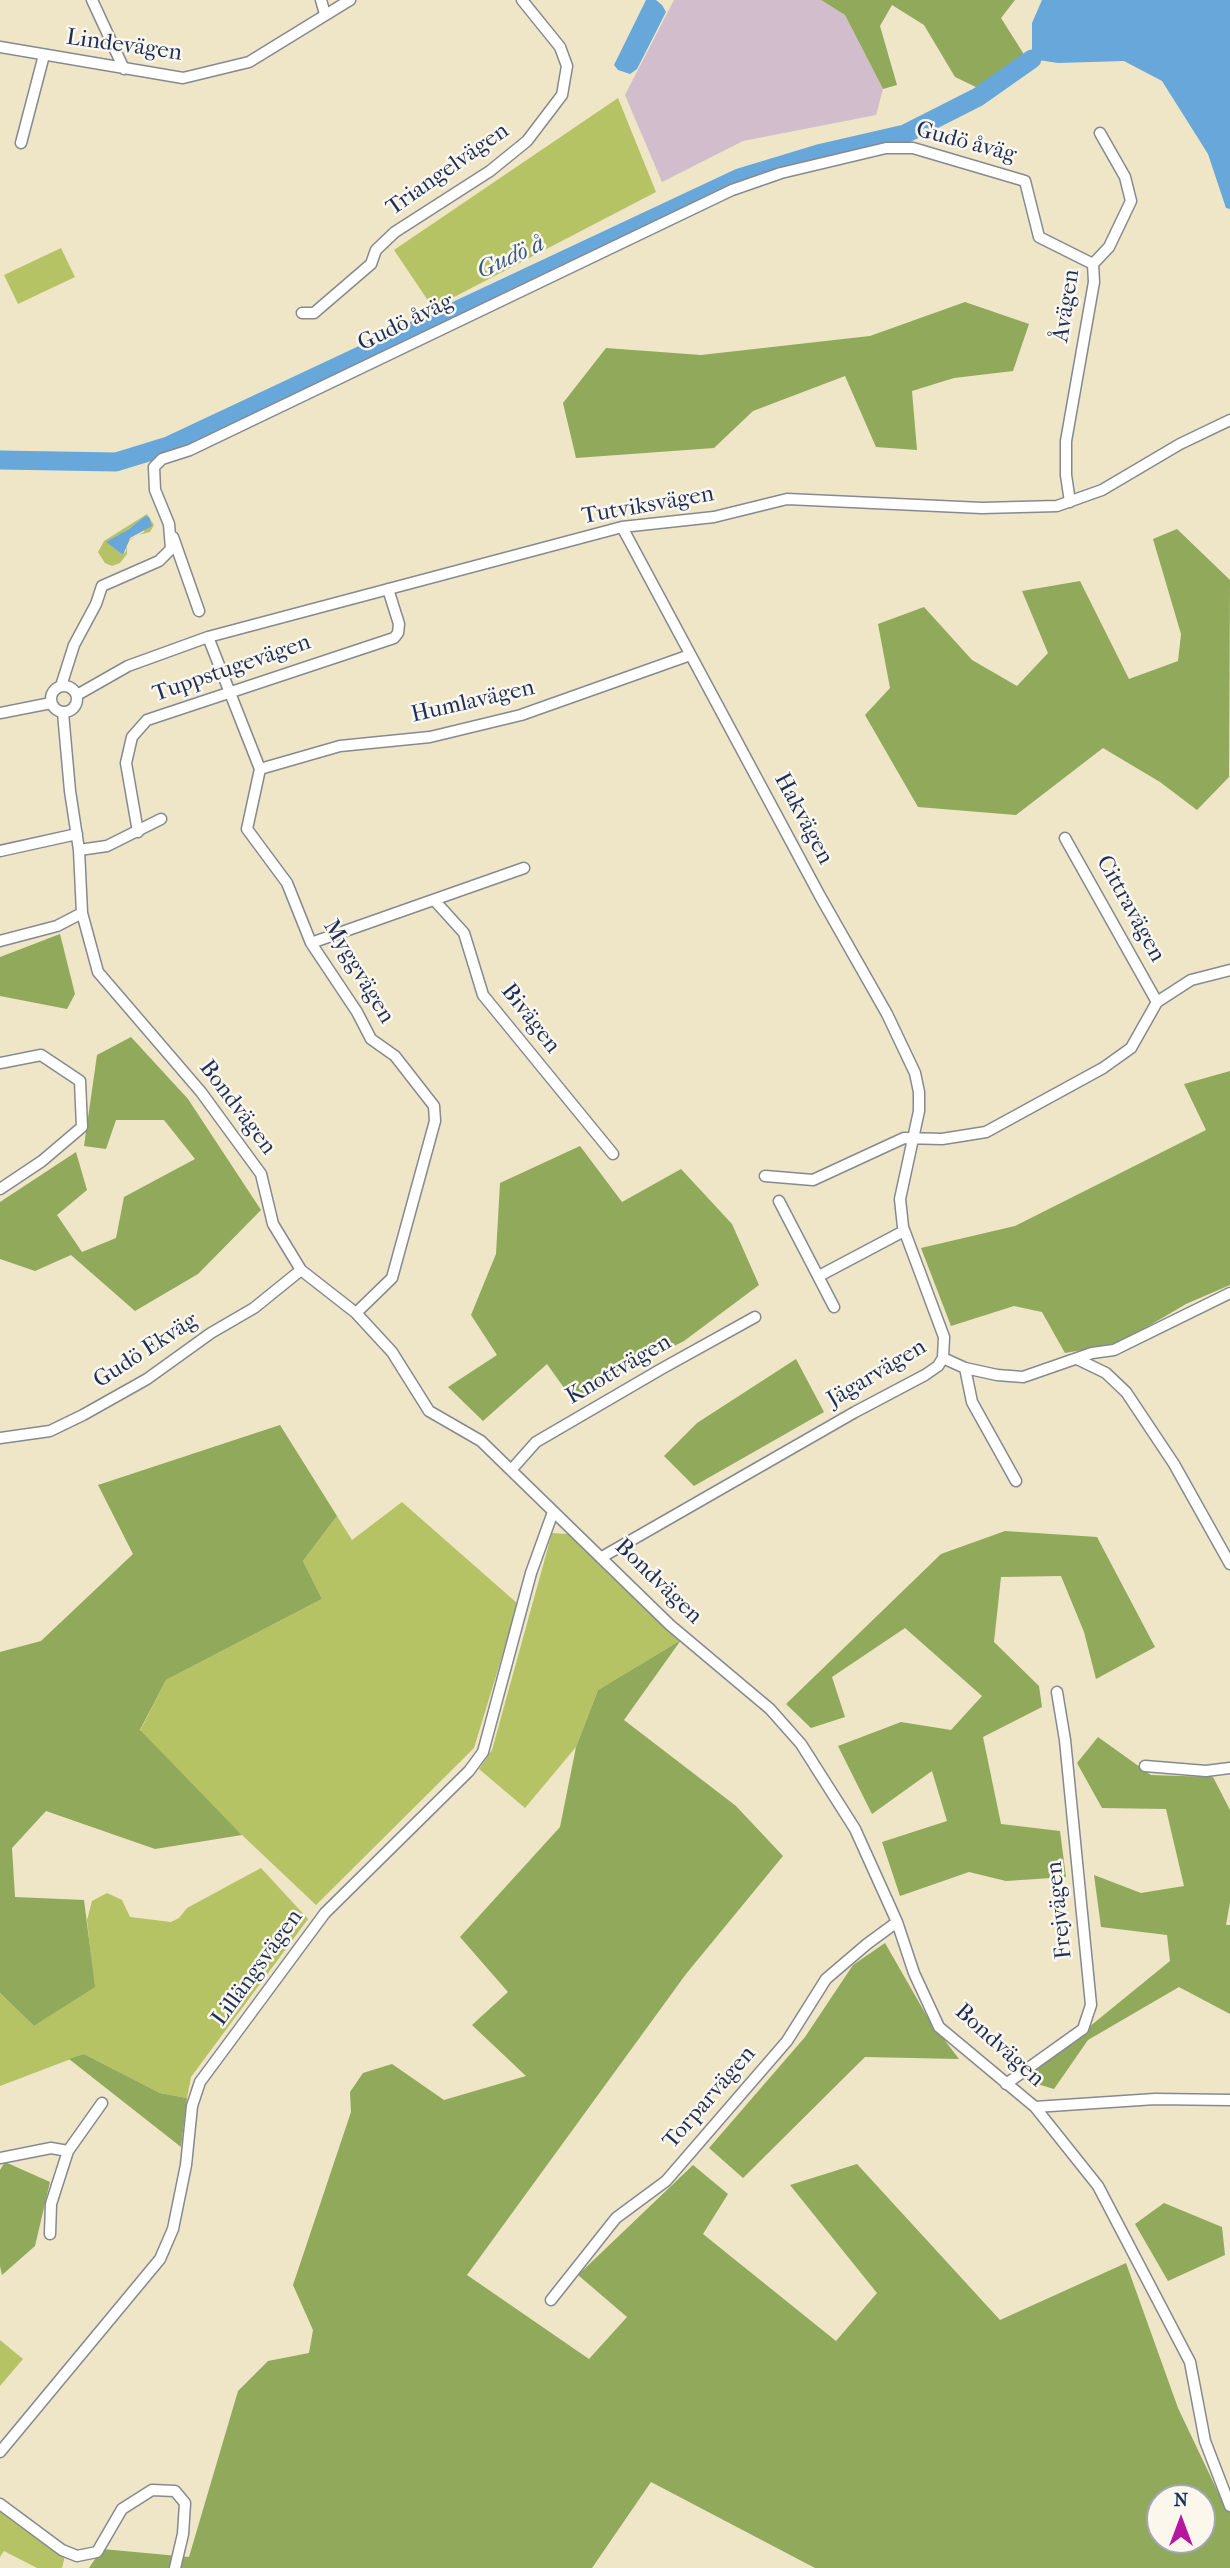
<!DOCTYPE html>
<html>
<head>
<meta charset="utf-8">
<style>
	body { margin:0 }
	#map { position:relative; width:1230px; height:2568px; overflow:hidden; background:#efe5c7; font-family:"IM FELL French Canon",serif }
	canvas { display:block }
	.north { position:absolute; left:1146px; top:2484px; width:70px; height:70px; box-sizing:border-box; background:#fbf7ec; border:2px solid #a1a7b3; border-radius:50%; rotate:0deg; font-size:19px; font-weight:700; line-height:28px; text-align:center; color:#1b2f5e }
	.north::after { content:''; display:block; margin:auto; width:24px; height:32px; background:#b5179e; clip-path:polygon(50% 0,100% 100%,50% 72%,0 100%) }
</style>
</head>
<body>
<div id="map">
<canvas width="1230" height="2568"></canvas>
<div class="north">N</div>
</div>
<script>
const c = document.querySelector('canvas').getContext('2d');
c.lineJoin = 'round';
function fill(path, color) { c.fillStyle = color; c.fill(path, 'evenodd'); }
const shape = rows => new Path2D(rows.map(r => 'M' + r).join(''));
function trace(path, color, width, dash) { c.strokeStyle = color; c.lineWidth = width; c.lineCap = dash ? 'butt' : 'round'; c.setLineDash(dash || []); c.stroke(path); }
function write(font, color, halo, rows, align = 'center') {
  c.font = font + ' "IM FELL French Canon",serif'; c.lineWidth = 5; c.setLineDash([]); c.textBaseline = 'middle'; c.strokeStyle = halo; c.fillStyle = color; for (const [text, x, y, turn = 0] of rows) {
    c.save(); c.translate(x, y); c.rotate((+turn || 0) * Math.PI / 180); c.textAlign = isNaN(turn) ? turn : align; if (halo) c.strokeText(text, 0, 0); c.fillText(text, 0, 0); c.restore();
  }
}
const industrial = shape([
	[674,0,821,0,845,15,883,89,876,115,743,141,662,182,625,95]
]);
const green = shape([
	[618,98,656,192,433,308,394,250],
	[61,248,75,277,18,304,4,275],
	[147,514,154,525,150,532,138,535,130,540,127,545,127,554,120,563,112,566,105,563,98,552,104,541],
	[145,516,144,532,127,541,126,551,123,555,107,542,129,529],
	[402,1502,518,1604,474,1748,316,1905,242,1835,140,1731,166,1680,322,1599,303,1561,337,1516,352,1540],
	[552,1533,568,1534,681,1640,598,1690,576,1747,525,1808,479,1769,492,1750],
	[261,1868,308,1919,191,2077,187,2098,160,2093,84,2054,0,2086,0,1993,34,2026,94,1987,87,1920,92,1901,107,1893,122,1900,130,1917,171,1922,179,1918,187,1908],
	[0,2340,23,2359,0,2386],
	[0,2509,65,2556,62,2568,37,2568,4,2551,0,2557]
]);
const forest = shape([
	[821,0,1015,0,1001,18,1025,56,978,88,955,77,924,25,892,5,880,26,897,85,883,89,845,15],
	[965,302,1029,324,1013,371,954,378,912,391,917,450,876,447,845,376,753,411,714,448,576,458,563,403,606,348,701,355,870,336],
	[1177,529,1230,580,1229,777,1197,810,1160,782,1103,748,1016,815,918,807,865,715,890,688,878,624,924,607,972,660,1017,686,1048,653,1022,591,1080,581,1129,679,1178,661,1181,634,1153,539],
	[60,934,75,994,67,1009,0,996,0,957],
	[131,1037,188,1099,261,1210,198,1274,135,1311,71,1255,35,1271,0,1259,0,1202,76,1152,87,1190,57,1215,82,1252,116,1238,124,1197,195,1159,164,1120,116,1120,106,1149,84,1146,97,1055],
	[1230,1071,1230,1285,1186,1304,1118,1344,1065,1353,1042,1312,1014,1306,951,1326,921,1248,1015,1226,1206,1130,1184,1084],
	[580,1146,622,1202,681,1169,732,1224,759,1285,684,1341,572,1399,547,1364,483,1421,448,1387,497,1355,471,1315,496,1254,500,1183],
	[796,1359,824,1412,694,1486,664,1456,697,1423],
	[280,1425,337,1516,303,1561,322,1599,166,1680,140,1730,242,1835,155,1849,46,1811,12,1848,15,1897,84,1900,95,1987,34,2026,0,1993,0,1652,41,1641,133,1554,98,1485],
	[1005,1531,1097,1537,1155,1647,1096,1679,1084,1632,1061,1576,1001,1577,994,1642,1039,1686,1042,1707,983,1737,1001,1824,1060,1831,1066,1877,1006,1881,969,1872,900,1896,882,1842,947,1821,932,1771,872,1814,838,1746,901,1722,951,1730,982,1696,905,1628,832,1677,845,1717,811,1728,786,1704,941,1554],
	[681,1640,624,1720,736,1806,783,1856,686,1974,467,2275,589,2359,627,2317,578,2275,693,2165,728,2194,703,2234,836,2341,877,2293,790,2185,857,2164,1000,2320,1126,2263,1178,2408,1226,2509,1230,2511,1230,2568,815,2568,651,2482,592,2568,89,2568,102,2549,189,2557,238,2391,268,2361,309,2353,313,2330,293,2285,351,2112,350,2092,363,2073,392,2064,444,2100,526,2076,472,2025,508,1992,460,1937,560,1827,576,1747,598,1690],
	[1160,2498,1202,2498,1202,2540,1160,2540],
	[1098,1737,1151,1775,1213,1777,1230,1810,1230,1902,1226,1925,1230,1925,1230,2014,1179,1987,1088,2040,1054,2089,1024,2080,1170,1961,1167,1935,1101,1927,1094,1875,1141,1893,1184,1886,1166,1809,1102,1808,1077,1763],
	[885,1943,928,2018,959,2059,865,2057,743,2178,709,2148,805,2037,853,1965],
	[84,2054,160,2093,187,2098,181,2147,69,2059],
	[5,2162,50,2182,35,2246,2,2275,0,2266,0,2170],
	[1164,2203,1222,2227,1225,2255,1168,2281,1135,2224]
]);
const water = shape([
	[646,0,656,0,662,5,666,12,637,69,630,74,618,70,614,65],
	[1042,0,1230,0,1230,209,1226,208,1208,154,1162,81,1124,61,1058,63,1032,59,1032,23],
	[145,516,149,517,152,526,130,538,123,555,106,542,129,529]
]);
const river = shape([
	[0,460,116,462,168,446,739,178,818,154,905,134,978,97,1032,59]
]);
const minor = shape([
	[92,0,124,69],
	[321,0,325,14],
	[0,47,183,78,249,62,350,0],
	[21,143,44,55],
	[302,313,314,313,371,264,376,250,395,232,490,171,527,141,562,95,567,66,560,47,522,0],
	[1070,502,1066,475,1066,441,1094,282,1093,264,1109,247,1131,201,1125,177,1100,133],
	[622,527,820,896,887,1014,915,1073,919,1092,919,1111,900,1199,903,1227,944,1337,943,1358],
	[173,537,199,611],
	[208,637,260,769,247,829,287,883,311,943,357,1012,371,1039,395,1056,434,1106,435,1121,392,1278,356,1313],
	'51 699a13 13 0 1 1 26 0a13 13 0 1 1-26 0Z',
	[61,686,74,645,96,604,102,586,159,561,171,549,169,524,155,490,154,467,162,459,190,450,732,190,781,173,886,148,913,148,1025,181,1039,237,1093,264],
	[77,695,128,666,208,637,622,527,714,517,787,499,982,508,1057,506,1102,490,1180,444,1230,420],
	[0,713,51,703],
	[63,713,70,791,79,850,82,913,98,972,201,1092,261,1174,273,1224,301,1270,356,1313,392,1352,429,1411,481,1441,670,1625,770,1709,801,1744,855,1829,897,1922,914,1973,939,2027,1035,2107,1098,2186,1190,2362,1205,2441,1230,2506],
	[260,769,340,746,430,737,521,715,690,655],
	[138,832,126,763,132,737,147,720,394,638,398,633,399,624,388,589],
	[1065,838,1157,1002],
	[79,850,107,846,161,819],
	[0,851,77,834],
	[435,901,464,933,483,995,613,1154],
	[0,941,57,926,82,913],
	[311,943,524,868],
	[0,1063,41,1055,80,1081,82,1127,42,1161,0,1189],
	[765,1176,813,1180,904,1138,942,1139,986,1132,1103,1068,1131,1048,1157,1002,1191,980,1230,970],
	[779,1201,834,1307],
	[819,1276,904,1231],
	[1077,1359,1106,1373,1126,1392,1174,1464,1230,1564],
	[965,1368,972,1402,1016,1481],
	[0,1438,50,1431,83,1415,147,1379,211,1333,254,1308,301,1270],
	[512,1469,536,1442,663,1368,755,1317],
	[602,1557,855,1412,925,1375,938,1366,943,1358,965,1368,997,1375,1023,1377,1092,1353,1114,1350,1230,1293],
	[1145,1766,1206,1771,1230,1768],
	[1006,2084,1083,2029,1091,2005,1065,1740,1057,1692],
	[1035,2107,1155,2099,1230,2100],
	[0,2158,51,2148,68,2151,102,2103],
	[50,2234,51,2204,68,2151],
	[551,2300,616,2218,666,2181,787,2041,826,1979,867,1944,897,1922],
	[0,2452,160,2259,173,2229,186,2165,192,2106,200,2082,325,1913,469,1771,483,1752,531,1573,553,1512],
	[0,2504,62,2550,77,2556,97,2552,122,2509,152,2490,175,2491,185,2503,183,2534,175,2568]
]);
const streetNames = [
	["Lindevägen",124,46,8],
	["Gudö åväg",966,143,15],
	["Triangelvägen",448,170,-35],
	["Åvägen",1067,306,-81],
	["Gudö åväg",406,323,-26],
	["Tutviksvägen",648,506,-10],
	["Tuppstugevägen",232,669,-19],
	["Humlavägen",473,702,-13],
	["Hakvägen",803,819,62],
	["Cittravägen",1130,909,61],
	["Myggvägen",358,972,59],
	["Bivägen",530,1019,52],
	["Bondvägen",237,1108,53],
	["Gudö Ekväg",146,1351,-33],
	["Knottvägen",619,1370,-30],
	["Jägarvägen",877,1374,-31],
	["Bondvägen",658,1582,44],
	["Frejvägen",1060,1910,-96],
	["Lillängsvägen",258,1968,-54],
	["Bondvägen",999,2046,42],
	["Torparvägen",710,2098,-49]
];
const waterNames = [
	["Gudö å",511,258,-25]
];
fill(industrial, '#d1bdcb');
fill(green, '#b5c365');
fill(forest, '#90a95a');
fill(water, '#67a7da');
trace(river, '#67a7da', 19);
trace(minor, '#858a92', 13);
trace(minor, '#fff', 10);
write('23px', '#1b2f5e', '#fbf7ec', streetNames);
write('italic 24px', '#365989', '#fbf7ec', waterNames);
</script>
</body>
</html>
